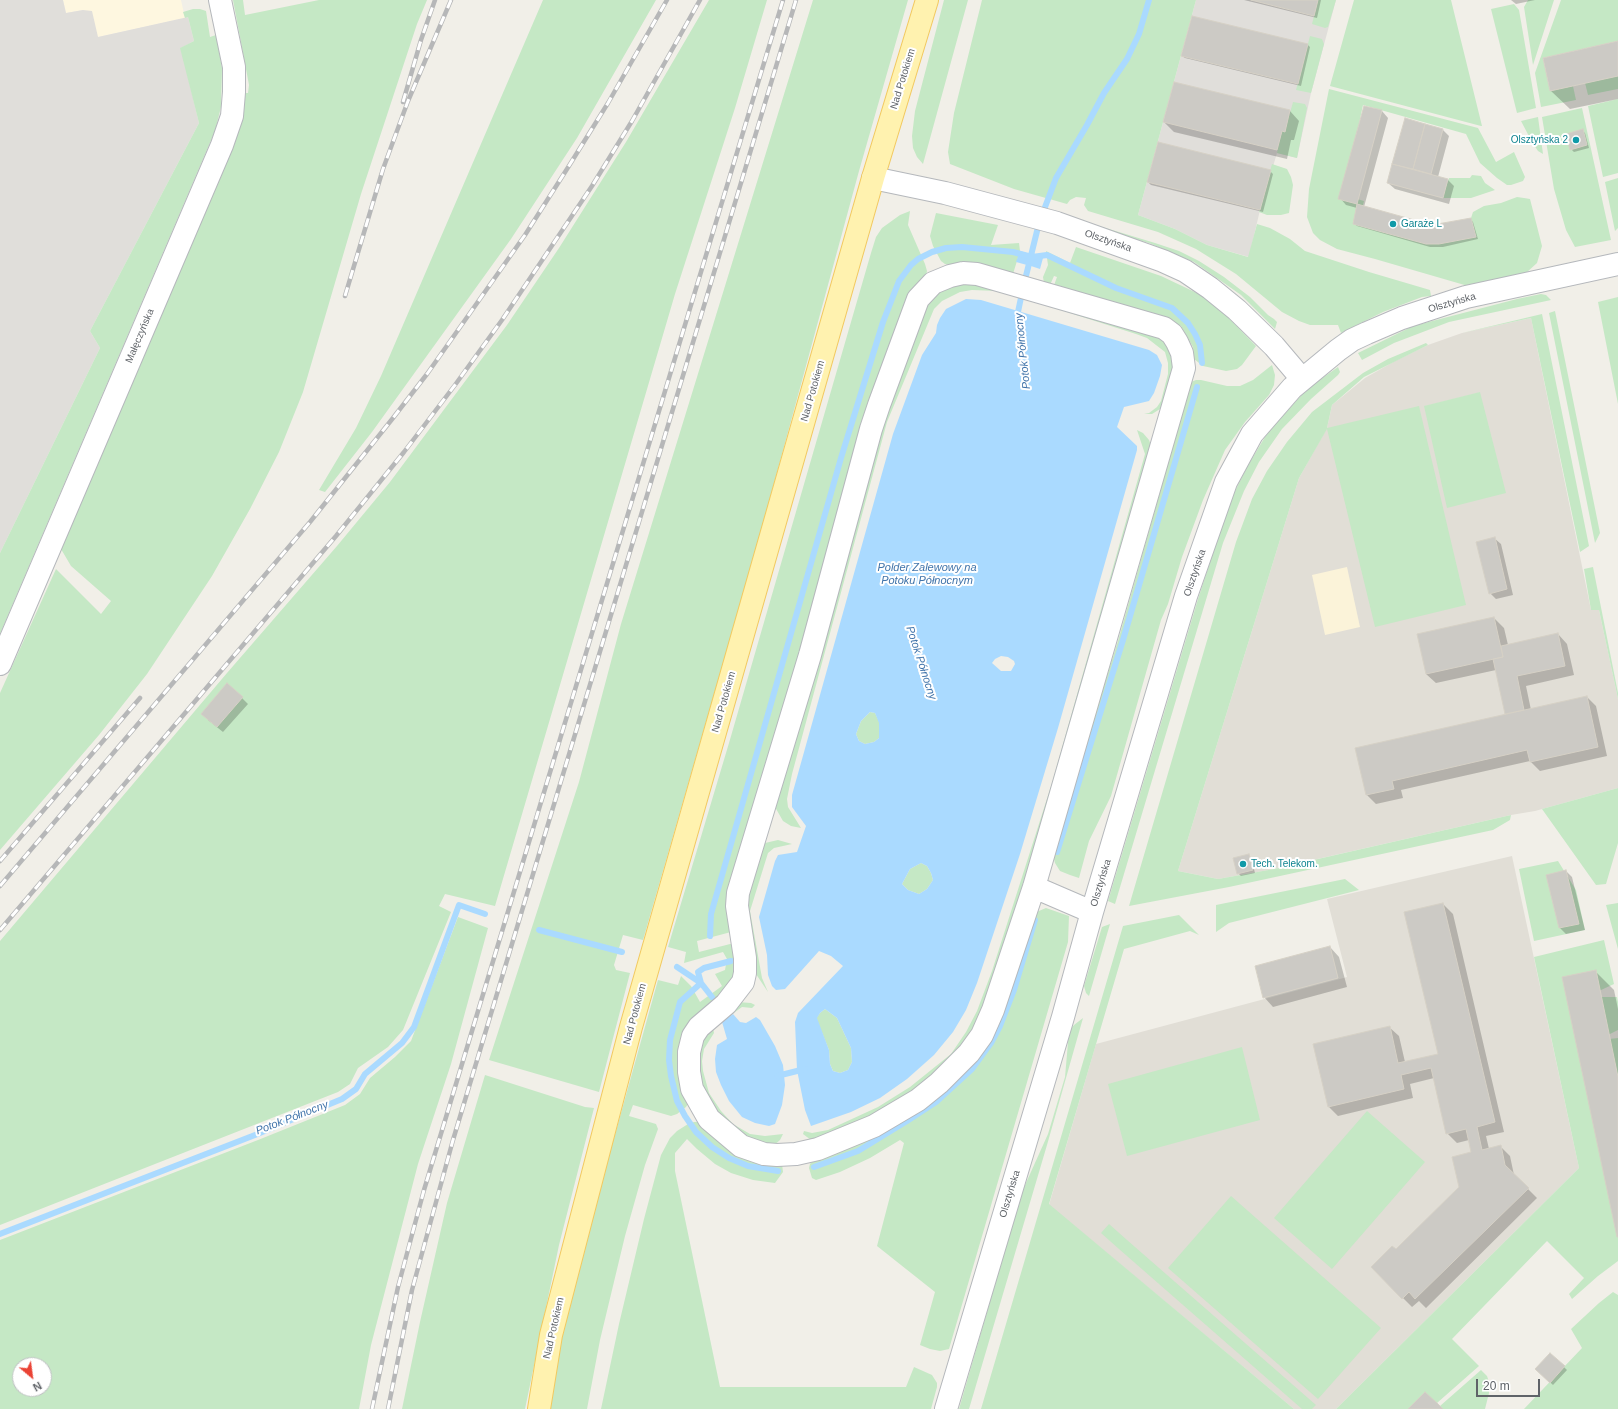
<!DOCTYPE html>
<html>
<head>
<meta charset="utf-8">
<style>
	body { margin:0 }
	#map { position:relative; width:1618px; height:1409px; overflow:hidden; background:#f1efe8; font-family:Arial,sans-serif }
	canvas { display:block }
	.north { position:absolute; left:12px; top:1357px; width:40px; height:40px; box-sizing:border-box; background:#fff; border:1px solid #bfc1c3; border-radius:50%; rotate:151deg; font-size:11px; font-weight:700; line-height:16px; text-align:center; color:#5f6368 }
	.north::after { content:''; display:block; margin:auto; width:14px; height:18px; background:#ea4335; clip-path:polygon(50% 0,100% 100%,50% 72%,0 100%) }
	.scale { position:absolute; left:1476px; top:1379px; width:64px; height:18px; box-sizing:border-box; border:2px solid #5f6368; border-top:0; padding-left:5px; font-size:12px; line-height:14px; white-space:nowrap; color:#5f6368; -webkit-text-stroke:3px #fff; paint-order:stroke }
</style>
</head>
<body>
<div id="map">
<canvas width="1618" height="1409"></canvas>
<div class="north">N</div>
<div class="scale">20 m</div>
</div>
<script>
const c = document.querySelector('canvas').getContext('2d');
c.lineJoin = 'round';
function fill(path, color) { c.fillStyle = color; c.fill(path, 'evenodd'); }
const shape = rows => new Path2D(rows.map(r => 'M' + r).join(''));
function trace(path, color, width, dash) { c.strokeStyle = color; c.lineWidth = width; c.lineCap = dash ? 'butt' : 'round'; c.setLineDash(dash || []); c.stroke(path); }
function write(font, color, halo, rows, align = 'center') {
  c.font = font + ' Arial,sans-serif'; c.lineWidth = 4; c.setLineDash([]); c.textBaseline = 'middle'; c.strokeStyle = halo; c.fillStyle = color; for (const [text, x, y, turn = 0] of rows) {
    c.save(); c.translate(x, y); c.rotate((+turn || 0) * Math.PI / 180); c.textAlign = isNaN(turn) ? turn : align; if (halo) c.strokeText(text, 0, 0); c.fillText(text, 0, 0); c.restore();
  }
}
const commercial = shape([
	[63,0,181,0,185,18,98,37,83,10,66,13]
]);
const industrial = shape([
	[0,0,63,0,66,13,83,10,92,11,98,37,188,17,194,41,181,48,199,123,90,331,100,348,0,553],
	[1196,0,1336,0,1311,93,1297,158,1277,153,1260,210,1249,257,1207,245,1175,229,1138,215]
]);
const education = shape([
	[1531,318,1591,610,1599,610,1618,699,1618,788,1535,811,1511,815,1269,870,1218,879,1178,871,1299,478,1327,428,1332,405,1365,378,1395,361,1428,345,1462,333],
	[1512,856,1579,1168,1336,1409,1294,1409,1049,1205,1096,1044,1347,977,1327,899]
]);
const green = shape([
	[233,0,243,0,245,15,319,0,427,0,417,24,361,194,303,392,279,452,250,509,212,576,147,674,99,735,0,850,0,693,56,569,101,614,111,601,71,566,61,549,234,143,242,116,243,93,248,93,249,85],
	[543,0,656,0,577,138,511,239,372,432,325,492,319,490,356,428,381,376],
	[709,0,767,0,735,108,675,294,495,906,445,894,439,906,451,912,403,1030,388,1047,358,1068,350,1084,338,1092,0,1225,0,941,227,673,337,546,390,482,507,325,559,248,626,142],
	[813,0,908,0,859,171,760,535,643,940,623,935,614,965,616,970,630,973,599,1092,489,1060,579,782,621,624],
	[944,0,968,0,923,164,917,157,913,148,912,136,915,111],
	[982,0,1196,0,1138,215,1175,229,1207,245,1248,257,1257,224,1270,228,1290,239,1305,251,1369,272,1430,290,1431,296,1422,297,1383,312,1341,333,1338,325,1310,325,1299,321,1282,312,1236,274,1196,249,1158,232,1088,211,1084,205,1086,198,1076,197,1070,200,1067,204,1014,189,950,164,948,152,954,113],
	[1318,0,1336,0,1328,27,1325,28,1312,24],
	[1354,0,1451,0,1482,126,1481,126,1330,86],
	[1528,0,1554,0,1533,65,1524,7],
	[1561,0,1618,0,1618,41,1543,58,1550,91,1573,86,1576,100,1541,107,1535,73],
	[1514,4,1519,10,1536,108,1517,113,1491,9],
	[193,9,200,9,206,11,210,37,216,35,222,68,221,107,215,131,0,634,0,553,100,348,90,331,199,123,180,48,194,41,188,17,185,18,183,12],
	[1310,36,1322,39,1324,44,1311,93,1296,90],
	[1618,76,1618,89,1588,95,1585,83],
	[1329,89,1478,128,1496,162,1514,152,1525,177,1523,181,1511,185,1507,185,1497,178,1480,163,1466,134,1363,105,1344,195,1364,201,1359,221,1438,243,1471,218,1473,212,1484,206,1501,203,1517,197,1524,198,1530,199,1542,246,1537,263,1526,273,1468,286,1375,259,1337,249,1320,240,1313,233,1307,217,1309,189],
	[1618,99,1618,173,1603,177,1588,106],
	[1293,102,1305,104,1307,108,1297,158,1277,153,1282,131,1285,131],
	[1582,108,1611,240,1575,247,1566,230,1554,189,1542,117],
	[1538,117,1543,154,1538,151,1532,142,1521,121],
	[1272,164,1287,169,1291,177,1293,185,1289,213,1281,215,1267,215,1259,212],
	[1472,175,1481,176,1485,183,1495,190,1471,198,1442,198,1449,178,1470,178],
	[1618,178,1618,228,1615,231,1605,182],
	[910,211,908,225,925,264,927,271,926,276,731,932,697,941,699,952,734,943,737,962,734,981,693,1023,689,1102,686,1107,677,1114,671,1116,633,1105,629,1116,656,1124,658,1129,645,1165,625,1236,600,1340,587,1409,549,1409,560,1345,589,1228,658,980,678,985,681,976,691,986,700,1002,722,986,715,974,725,970,727,959,723,952,684,963,686,952,668,947,729,743,871,253,876,237,882,228,900,215],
	[936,213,998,225,991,245,1019,243,1020,251,1013,274,954,266,945,264,941,261,933,246,930,236],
	[1076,219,1155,243,1179,251,1199,261,1224,277,1250,297,1268,315,1274,319,1277,322,1275,329,1241,295,1194,262,1149,243,1076,222],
	[1076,247,1161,276,1199,294,1222,311,1256,346,1242,365,1237,369,1226,371,1203,366,1194,359,1193,347,1181,326,1169,320,1053,288,1057,277,1054,276,1050,285,1044,283,1043,277,1048,265,1046,251,1070,263],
	[964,283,986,286,998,291,972,290,960,292,942,301,934,309,887,422,792,774,787,799,788,807,801,828,791,826,783,821,775,807,879,424,922,310,939,292,952,286],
	[1541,294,1546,295,1551,300,1449,322,1394,343,1362,360,1358,353,1413,326,1517,299],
	[1618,297,1618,404,1598,302],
	[1046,304,1159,337,1165,342,1174,357,1168,404,1152,414,1144,414,1149,413,1157,407,1161,401,1168,374,1168,363,1165,352,1147,338,1136,334,1051,307],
	[1555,311,1600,533,1595,543,1549,313],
	[1542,314,1589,546,1580,552,1531,318,1462,333],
	[1426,343,1428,345,1364,377,1332,405,1327,428,1419,406,1466,605,1375,627,1327,429,1299,478,1178,871,1218,879,1274,869,1511,815,1510,820,1493,830,1229,887,1129,906,1236,542,1252,499,1267,471,1287,442,1312,412,1363,373,1388,359],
	[1272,365,1275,375,1274,385,1269,395,1245,422,1225,450,1203,500,1182,557,1168,604,1161,620,1111,796,1089,841,1079,878,1070,875,1060,871,1055,863,1052,851,1118,641,1191,382,1196,380,1201,380,1227,386,1240,386,1253,380],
	[1338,367,1340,372,1338,375,1311,399,1282,429,1259,462,1244,491,1223,543,1115,904,1108,901,1198,599,1230,501,1247,467,1268,432,1308,388],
	[1480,392,1506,493,1447,508,1424,406],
	[1137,430,1143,433,1149,440,1152,448,1022,902,973,1036,949,1064,896,1106,811,1140,803,1134,804,1131,812,1133,828,1130,878,1107,910,1087,951,1054,966,1032,977,1011,992,971,1052,783,1145,454],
	[1593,567,1618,693,1618,699,1599,610,1591,610,1584,569],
	[870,712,875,713,880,723,879,738,874,742,865,744,859,741,856,734,861,721],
	[1618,788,1618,843,1606,884,1596,885,1542,809],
	[778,840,792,844,774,848,768,853,750,911,762,978,768,992,752,968,745,900,760,848,765,843],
	[1558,861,1576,890,1585,930,1534,941,1519,869],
	[921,863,927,866,931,873,933,880,927,889,919,894,908,890,902,884,910,869],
	[1345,879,1359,890,1229,923,1216,932,1216,905],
	[1618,903,1618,949,1606,905],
	[1046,908,1069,916,1068,942,949,1349,940,1351,930,1349,920,1345,935,1292,877,1246,904,1143,900,1140,870,1158,840,1172,816,1180,812,1178,809,1168,810,1164,815,1158,947,1085,1034,913],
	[1179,915,1199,935,1190,931,1124,949,1049,1204,1294,1409,981,1409,1123,926],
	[458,917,488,928,451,1064,418,1164,371,1345,359,1409,0,1409,0,1240,258,1140,345,1105,360,1094,370,1078,395,1057,411,1041],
	[20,1365,44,1365,44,1389,20,1389],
	[1110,924,1089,996,1086,993,1084,986,1102,927],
	[1604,940,1614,984,1599,991,1601,997,1617,997,1618,1002,1618,1030,1608,1035,1609,1039,1618,1038,1618,1075,1615,1076,1618,1083,1618,1261,1598,1276,1572,1299,1569,1294,1584,1278,1547,1241,1452,1339,1479,1366,1437,1403,1440,1406,1481,1370,1487,1376,1489,1382,1489,1393,1485,1409,1336,1409,1579,1168,1534,957],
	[737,1002,751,1003,755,1005,752,1008,742,1007,713,1028,714,1033,704,1049,702,1061,703,1071,709,1093,721,1111,733,1124,750,1134,765,1136,783,1134,780,1140,771,1148,736,1133,704,1097,696,1052,698,1038],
	[825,1009,837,1018,851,1048,852,1062,848,1070,840,1073,833,1071,830,1064,829,1050,816,1018,820,1013],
	[1083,1018,1047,1145,969,1409,959,1409,1021,1194,1048,1134,1065,1077,1069,1031,1074,1025],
	[1242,1047,1260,1120,1127,1156,1108,1084],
	[485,1075,585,1107,594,1108,559,1245,525,1409,402,1409,420,1322,447,1203],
	[1367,1111,1425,1162,1332,1269,1274,1218],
	[694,1122,702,1122,782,1164,783,1172,775,1183,753,1180,731,1173,715,1164,697,1149,687,1139,675,1153,675,1171,720,1387,906,1387,914,1367,932,1375,937,1383,937,1387,931,1409,601,1409,619,1324,644,1219,661,1155,670,1138,677,1131,688,1124],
	[1231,1196,1381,1328,1318,1399,1168,1268],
	[1109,1224,1127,1240,1316,1405,1312,1409,1302,1409,1119,1249,1101,1233],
	[1613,1292,1618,1295,1618,1409,1524,1409,1582,1348,1571,1329,1599,1303]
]);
const sand = shape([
	[1347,567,1360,627,1325,635,1312,575]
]);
const water = shape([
	[1020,251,1043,258,1040,269,1031,266,1030,270,1028,269,1026,269,1027,265,1016,262],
	[966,299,981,300,1149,350,1157,355,1162,365,1160,376,1154,393,1149,401,1124,407,1117,427,1137,446,1137,450,1058,728,1020,854,977,983,966,1010,953,1032,934,1055,907,1079,880,1098,851,1112,811,1126,805,1110,797,1070,795,1022,798,1013,843,966,831,956,819,951,785,989,776,990,772,986,768,975,767,955,759,917,775,861,778,855,797,852,806,826,792,807,792,795,893,434,922,355,936,333,937,325,940,318,946,309],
	[1001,656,1008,657,1014,661,1015,664,1011,671,1001,671,992,663,995,659],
	[870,712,875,713,879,723,879,738,874,742,865,744,859,741,856,734,861,721],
	[921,863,927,866,931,873,933,880,927,889,919,894,908,890,902,884,910,869],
	[825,1009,837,1018,851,1048,852,1062,848,1070,840,1073,833,1071,830,1064,829,1050,817,1018,820,1013],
	[733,1014,740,1022,746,1023,756,1017,760,1020,775,1046,783,1065,785,1085,782,1105,775,1124,769,1126,755,1123,742,1117,729,1101,721,1085,716,1072,715,1059,717,1045,727,1039,722,1022]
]);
const shadow = shape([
	[1244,0,1321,0,1317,18],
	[1511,0,1535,0,1516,4],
	[1618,42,1618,99,1570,109,1551,91],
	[1307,44,1310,47,1301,86,1185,58,1182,56],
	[1175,83,1290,111,1299,121,1294,140,1291,140,1287,159,1174,132,1164,122],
	[1364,107,1382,111,1388,118,1364,207,1432,226,1470,219,1473,222,1478,239,1443,247,1430,247,1357,226,1354,223,1357,208,1346,205,1340,198],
	[1406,120,1443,130,1449,136,1438,177,1448,180,1454,186,1449,204,1395,189,1388,183],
	[1582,131,1585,133,1589,148,1574,152,1571,149],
	[1270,171,1273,174,1263,212,1151,185,1148,182],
	[1494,538,1501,544,1513,595,1496,599,1490,593],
	[1494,618,1504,628,1508,645,1558,634,1567,644,1574,675,1526,686,1531,710,1587,697,1596,706,1607,756,1540,771,1530,761,1401,790,1403,798,1376,804,1367,795,1506,715,1496,670,1436,683,1426,674],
	[242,698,248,704,223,732,208,720],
	[1249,855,1251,858,1255,873,1241,876,1238,873],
	[1566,871,1572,877,1585,930,1566,934,1560,928],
	[1443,904,1453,914,1504,1132,1486,1136,1489,1149,1500,1146,1510,1156,1514,1175,1537,1198,1426,1308,1419,1301,1412,1307,1372,1267,1396,1250,1460,1187,1472,1153,1469,1140,1457,1143,1447,1133,1434,1078,1410,1084,1413,1098,1338,1116,1329,1107,1389,1027,1399,1036,1405,1062,1439,1055],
	[1330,947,1339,957,1347,987,1273,1007,1264,997],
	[1595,971,1614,990,1618,1009,1618,1237],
	[1550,1354,1567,1370,1553,1385,1536,1369]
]);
const stream = shape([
	[1019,319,1018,312,1023,288,1039,223,1056,178,1087,125,1104,93,1127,59,1139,34,1149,0],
	[1057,852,1123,640,1197,387],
	[539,930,622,952],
	[710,936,711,914,841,458,883,322,899,281,911,265,918,259,932,252,946,248,962,247,1013,252,1032,257,1047,255,1116,288,1172,308,1188,323,1195,334,1200,345,1202,363],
	[731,961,704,968,698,972,701,983,680,1002,670,1040,669,1060,671,1076,677,1101,685,1116,696,1132,712,1147,729,1158,748,1166,778,1171],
	[677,967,701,983,712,997],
	[777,1076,805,1069],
	[814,1167,858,1151,907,1121,936,1102,972,1069,991,1043,1000,1026,1014,990,1035,920],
	[0,1234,255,1135,342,1099,356,1089,365,1074,402,1043,414,1027,459,905,485,914]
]);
const building = shape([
	[1251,0,1318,0,1314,16,1251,0],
	[1192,16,1308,44,1298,84,1181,56,1192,16],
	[1618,41,1618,76,1550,91,1543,58,1618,41],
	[1174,82,1290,110,1285,132,1282,131,1277,150,1163,122,1174,82],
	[1364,106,1382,110,1357,204,1338,199,1364,106],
	[1405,118,1425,124,1413,169,1392,164,1405,118],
	[1425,124,1443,129,1431,174,1413,169,1425,124],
	[1583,129,1587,145,1570,150,1566,134,1583,129],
	[1158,142,1271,170,1260,210,1147,182,1158,142],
	[1392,164,1448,179,1443,198,1387,183,1392,164],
	[1357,204,1432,225,1471,218,1476,237,1439,244,1426,244,1353,224,1357,204],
	[1495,537,1507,589,1489,594,1476,542,1495,537],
	[1494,617,1503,657,1426,674,1417,634,1494,617],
	[1558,633,1565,666,1517,676,1524,710,1505,714,1493,659,1503,657,1501,646,1558,633],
	[227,683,243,697,217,727,201,714,227,683],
	[1587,696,1598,747,1530,762,1527,750,1392,781,1394,789,1366,795,1355,748,1587,696],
	[1249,854,1253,870,1237,874,1233,858,1249,854],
	[1566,870,1579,924,1559,928,1546,875,1566,870],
	[1443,903,1495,1122,1477,1127,1482,1150,1501,1145,1505,1165,1529,1188,1415,1299,1409,1292,1402,1299,1371,1267,1392,1246,1396,1249,1459,1187,1452,1157,1471,1152,1466,1129,1446,1134,1431,1068,1401,1075,1404,1089,1328,1107,1313,1044,1390,1026,1398,1063,1438,1054,1404,912,1443,903],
	[1330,946,1338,978,1263,998,1255,966,1330,946],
	[1596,970,1618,1077,1618,1237,1617,1237,1562,977,1596,970],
	[1550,1353,1565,1366,1550,1383,1535,1369,1550,1353],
	[1425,1392,1437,1403,1443,1409,1408,1409,1425,1392]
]);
const minor = shape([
	[873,178,945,193,1057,223,1163,261,1185,271,1210,288,1237,310,1274,346,1302,379],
	[963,273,977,274,1164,328,1172,334,1177,342,1182,353,1184,368,1034,887,993,1010,982,1035,969,1053,939,1083,918,1100,874,1126,818,1149,796,1154,777,1155,764,1154,741,1146,709,1119,692,1089,689,1072,689,1052,693,1036,699,1027,726,1004,743,982,745,973,745,958,737,906,738,893,810,655,871,429,879,405,918,299,933,283,950,276,963,273],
	[0,664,222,145,232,116,234,92,234,67,220,0],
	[1034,887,1092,912],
	[946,1409,1063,1017,1092,912,1186,596,1226,482,1252,434,1292,388,1338,350,1352,340,1367,333,1402,318,1466,297,1618,264]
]);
const major = shape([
	[539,1409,551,1335,631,1027,873,178,927,0]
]);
const rail = shape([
	[403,102,421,40,435,0],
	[345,296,383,169,408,101,451,0],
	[0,861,140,698],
	[0,886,310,522,393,418,427,374,525,235,567,169,608,103,667,0],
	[0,930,336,536,404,452,455,385,502,320,592,186,632,121,700,0],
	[372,1409,398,1287,424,1190,783,0],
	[388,1409,412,1290,453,1140,796,0]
]);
const markers = [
	[1576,140,4,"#0f9aa8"],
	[1393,224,4,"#0f9aa8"],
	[1243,864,4,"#0f9aa8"]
];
const streetNames = [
	["Nad Potokiem",903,79,-73],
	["Olsztyńska",1108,241,19],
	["Olsztyńska",1452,303,-16],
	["Małęczyńska",140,336,-67],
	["Nad Potokiem",813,391,-74],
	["Olsztyńska",1195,573,-71],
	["Nad Potokiem",724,702,-74],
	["Olsztyńska",1101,883,-73],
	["Nad Potokiem",635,1014,-75],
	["Olsztyńska",1010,1194,-73],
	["Nad Potokiem",554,1328,-77]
];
const cultureNames = [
	["Olsztyńska 2",1568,140,"right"],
	["Garaże L",1401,224],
	["Tech. Telekom.",1251,864]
];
const waterNames = [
	["Potok Północny",1023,351,-96],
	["Polder Zalewowy na",927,568],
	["Potoku Północnym",927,581],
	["Potok Północny",921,663,72],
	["Potok Północny",292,1118,-21]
];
fill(commercial, '#fef7e0');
fill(industrial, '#e0deda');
fill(education, '#e1ded6');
fill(green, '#c5e8c5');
fill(sand, '#fbf3d9');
fill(water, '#aadaff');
fill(shadow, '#0003');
trace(stream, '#aadaff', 6);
fill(building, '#cccac5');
trace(building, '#d6d1c6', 1);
trace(minor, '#b5b8bc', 24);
trace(major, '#f2c960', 24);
trace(minor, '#fff', 22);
trace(major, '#fff2af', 22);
trace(rail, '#b6b7b8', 4.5);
trace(rail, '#fff', 3, [9]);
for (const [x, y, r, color] of markers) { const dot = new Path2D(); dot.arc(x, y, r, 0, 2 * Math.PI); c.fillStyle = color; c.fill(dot); trace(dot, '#fff', 1.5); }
write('10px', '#5f6368', '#fff', streetNames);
write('10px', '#0d838f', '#fff', cultureNames, 'left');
write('italic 11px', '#4174aa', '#fff', waterNames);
</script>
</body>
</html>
